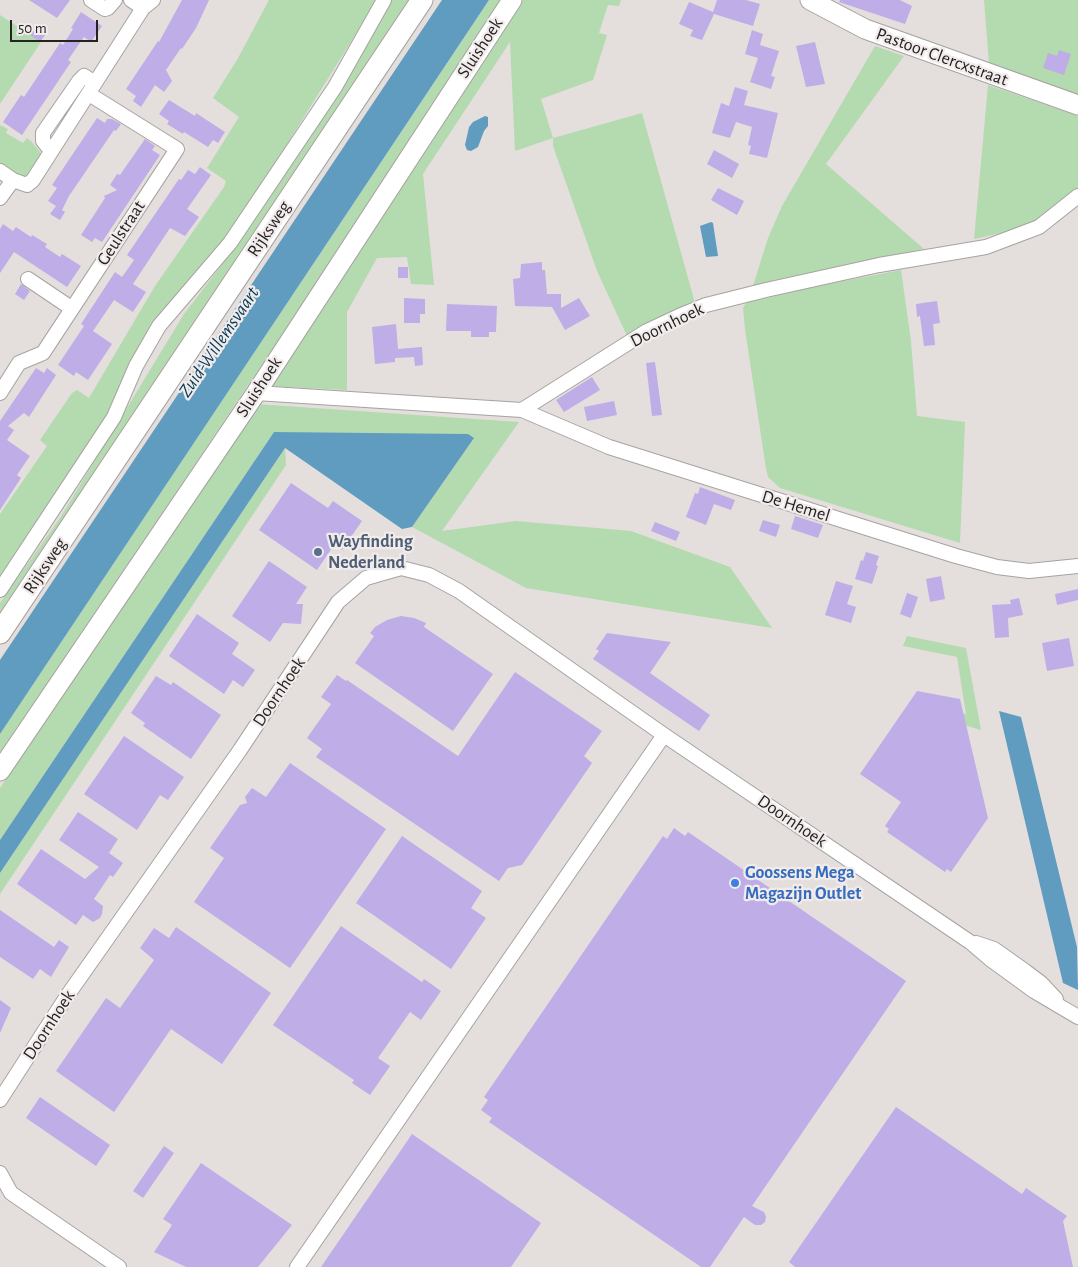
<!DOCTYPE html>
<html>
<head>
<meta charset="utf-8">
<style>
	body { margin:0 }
	#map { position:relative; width:1078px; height:1267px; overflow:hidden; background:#e4dfdd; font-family:"Alegreya Sans",sans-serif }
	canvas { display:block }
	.scale { position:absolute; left:10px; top:20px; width:88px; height:22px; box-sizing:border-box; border:2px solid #252322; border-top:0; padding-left:6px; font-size:15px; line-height:18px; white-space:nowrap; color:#252322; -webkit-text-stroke:4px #f1eceb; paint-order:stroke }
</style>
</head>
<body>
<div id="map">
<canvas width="1078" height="1267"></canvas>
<div class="scale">50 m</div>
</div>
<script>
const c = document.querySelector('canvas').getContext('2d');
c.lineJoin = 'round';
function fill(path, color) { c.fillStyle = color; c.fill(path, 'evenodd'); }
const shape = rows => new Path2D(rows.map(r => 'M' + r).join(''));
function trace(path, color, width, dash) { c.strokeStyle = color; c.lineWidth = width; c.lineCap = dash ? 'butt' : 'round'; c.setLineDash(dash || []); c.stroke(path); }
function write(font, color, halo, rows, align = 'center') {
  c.font = font + ' "Alegreya Sans",sans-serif'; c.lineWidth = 4.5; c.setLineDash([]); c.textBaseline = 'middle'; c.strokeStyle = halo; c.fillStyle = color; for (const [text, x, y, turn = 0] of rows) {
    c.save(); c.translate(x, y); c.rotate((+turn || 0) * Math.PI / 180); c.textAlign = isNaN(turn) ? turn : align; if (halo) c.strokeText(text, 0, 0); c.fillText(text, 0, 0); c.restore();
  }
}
const green = shape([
	[269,0,377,0,259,189,146,350,86,448,0,580,0,514,47,446,40,440,72,393,77,390,89,398,155,286,224,187,226,181,207,168,239,117,213,98,237,60],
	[392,0,412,0,0,622,0,603,60,518,184,314,241,240,270,197],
	[489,0,503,0,405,151,0,755,0,734],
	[523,0,621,0,619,6,608,5,599,33,607,35,593,80,541,99,553,138,642,113,695,303,627,336,597,271,553,146,553,138,515,151,510,42,423,174,434,285,411,284,407,257,377,258,347,312,347,390,267,386],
	[984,0,1078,0,1078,95,989,64],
	[0,15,41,42,0,104],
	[875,46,904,56,826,164,924,249,779,279,753,286,768,238,782,206],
	[988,85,1078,116,1078,190,1042,218,1006,232,974,239],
	[0,125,8,129,6,133,23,143,27,138,32,142,40,152,41,155,24,179,0,163],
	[901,270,911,341,917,416,965,422,960,543,780,488,768,477,766,469,745,329,743,308,746,303,812,287],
	[256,404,519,422,442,531,516,521,631,531,730,567,772,628,526,588,412,527,474,438,274,432,0,840,0,788],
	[285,448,286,465,0,894,0,873],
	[907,636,966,648,981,730,913,710,915,702,966,714,957,657,903,646]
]);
const water = shape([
	[442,0,489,0,0,734,0,660],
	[485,116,488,117,488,126,484,131,478,147,471,151,467,150,465,145,469,127,473,122],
	[711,222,713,223,718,256,706,257,700,226],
	[274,432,468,434,474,438,412,527,402,529,285,448,0,873,0,840],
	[999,711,1021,717,1077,947,1078,990,1063,983]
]);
const building = shape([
	[29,0,70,0,57,18],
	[182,0,209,0,196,28,182,49,181,48,166,70,172,81,164,92,155,85,141,107,133,101,136,96,126,89,158,41,159,42],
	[717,0,746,0,760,4,753,26,714,14,702,40,690,36,693,30,679,24,689,2,713,12],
	[840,0,900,0,912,6,905,24,839,2],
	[81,12,102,26,91,42,84,37,68,60,71,62,22,135,3,122,21,95,24,97,60,43,63,45,73,29,71,28],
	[36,28,45,35,40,42,30,35],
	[752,30,763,34,760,45,779,51,771,76,775,77,771,89,750,82,758,58,745,54],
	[815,42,825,84,806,87,796,46],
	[1059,50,1071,54,1064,75,1043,68,1048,53,1057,56],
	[735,87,748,91,744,105,778,113,767,158,749,154,751,146,748,145,752,127,736,122,730,138,712,133,721,103,729,106],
	[169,100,195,116,196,113,225,132,218,143,213,140,208,147,184,132,183,134,167,124,169,121,159,114],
	[97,118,105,123,107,119,112,119,121,124,116,131,114,130,69,196,62,210,65,212,60,220,50,214,56,206,48,201,57,188,52,185],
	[145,139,155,146,152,150,160,155,102,242,95,238,92,242,81,235,105,198,104,196,117,190,110,185,117,174,120,175],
	[714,150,739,164,732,178,707,164],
	[200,167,211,175,187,209,199,217,185,236,170,228,133,284,146,292,133,312,114,300,93,331,112,344,88,380,76,372,74,376,58,365,84,326,81,324,115,272,122,277,134,260,127,255,179,179,181,180,188,170,195,174],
	[718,188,744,201,737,215,711,200],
	[3,224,13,231,16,227,31,237,32,235,47,244,45,247,60,257,62,254,81,266,67,287,14,252,0,273,0,229],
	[542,262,542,270,545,270,547,294,561,294,561,308,579,298,590,316,565,330,552,307,515,306,513,279,520,278,521,264],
	[398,267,408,267,408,278,398,278],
	[21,284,30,291,24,300,15,294],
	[404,298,425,299,425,314,420,314,420,323,404,323],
	[937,301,940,323,933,324,935,345,924,346,920,316,917,317,916,304],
	[447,304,497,306,496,332,489,332,489,337,471,337,471,331,446,331],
	[396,324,398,349,422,347,423,365,415,366,414,357,395,358,395,362,375,364,372,327],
	[655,362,662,415,652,416,646,363],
	[36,368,44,373,47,368,56,375,29,417,24,413,8,426,14,430,7,440,30,456,17,475,21,478,0,510,0,421],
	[592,377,600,390,564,412,556,400],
	[614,401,617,415,587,421,584,407],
	[291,483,328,508,333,501,362,521,342,550,334,545,317,570,259,530],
	[700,487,735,500,731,510,714,504,706,525,686,517,695,493,698,494],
	[795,516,823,525,818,538,791,529],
	[763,520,780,525,776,537,759,531],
	[655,522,680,532,676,541,651,531],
	[866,552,879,556,876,565,878,566,872,584,855,579,861,560,863,561],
	[269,561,307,587,296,604,303,604,301,624,283,623,270,642,232,616],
	[941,576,945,599,930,602,926,579],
	[836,581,853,586,847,604,856,607,851,623,825,615],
	[1078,589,1078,600,1057,605,1055,594],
	[907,593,918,597,911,618,900,614],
	[1019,598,1023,615,1008,618,1009,637,995,638,992,605,1011,604,1010,600],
	[197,614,239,643,232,654,255,670,243,687,233,680,224,694,169,656],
	[401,616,414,618,426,623,424,627,493,674,453,731,355,663,374,636,370,633,375,627,387,620],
	[607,633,671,642,650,673,710,715,699,731,593,659,599,651,596,649],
	[1069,638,1074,666,1047,671,1042,643],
	[515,672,602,731,584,756,592,763,522,865,508,868,499,881,316,757,322,749,307,738,331,704,321,697,337,675,346,681,347,680,458,756],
	[156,676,171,685,173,682,221,715,191,759,143,726,145,723,131,713],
	[917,691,960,699,988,818,951,872,947,869,945,872,887,832,889,829,885,826,901,802,860,774],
	[124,736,184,777,168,800,160,795,137,830,84,794],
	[290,763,386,829,290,968,194,902,224,858,210,848,240,805,247,803,245,797,252,788,266,797],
	[78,812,118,839,109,853,123,863,113,877,110,875,94,899,103,906,102,914,100,918,93,922,83,915,76,925,17,884,41,849,85,879,99,867,59,840],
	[674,828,685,836,688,832,906,981,752,1206,764,1212,766,1217,765,1222,761,1225,755,1225,744,1217,710,1267,701,1267,489,1122,492,1118,481,1110,488,1100,484,1097,663,836,667,839],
	[402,836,482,891,471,908,486,918,451,969,356,903],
	[0,910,54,947,59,940,69,947,51,977,40,969,33,979,0,957],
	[341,926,422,982,424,979,441,991,421,1020,410,1012,378,1058,390,1066,370,1095,352,1083,354,1080,273,1025],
	[176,927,271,993,222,1064,171,1029,114,1112,56,1071,106,998,120,1008,154,960,140,948,154,928,169,938],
	[0,1000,11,1008,0,1033],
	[40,1097,110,1145,96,1166,26,1118],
	[896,1107,1022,1194,1026,1188,1067,1216,1063,1221,1073,1267,795,1267,789,1262],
	[412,1134,541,1223,511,1267,321,1267],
	[164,1146,174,1153,143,1198,133,1191],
	[201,1163,292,1225,258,1267,186,1267,154,1252,172,1225,163,1219]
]);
const street = shape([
	[91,0,105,9,108,8,115,0],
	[143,8,153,0],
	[51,151,43,141,43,133,79,81,84,76,95,83],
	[0,171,13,180,27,185,33,180,143,8,131,0],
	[0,198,13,180],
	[28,279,71,308],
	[0,393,19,363,43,353,177,149,89,94],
	[256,393,522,410,647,331,679,316,706,305,766,290,879,265,986,247,1039,227,1078,196],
	[522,410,609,447,956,556,997,567,1029,571,1078,566],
	[0,590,114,417,136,366,159,326,230,243,335,87,384,0],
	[976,943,994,949,1025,971,1041,983,1056,999],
	[0,1100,67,996,240,750,338,602,366,578,401,568,429,575,459,591,664,735,970,942,990,959,1034,991,1078,1017],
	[0,1173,11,1193,119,1267],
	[297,1267,664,735]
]);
const secondary = shape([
	[810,0,865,29,1078,105],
	[0,771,256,393,512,0]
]);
const primary = shape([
	[0,633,422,0]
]);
const markers = [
	[318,552,5,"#5c6f8a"],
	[735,883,5,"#3f7fe0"]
];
const streetNames = [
	["Sluishoek",480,48,-57],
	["Pastoor Clercxstraat",942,57,20],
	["Rijksweg",269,229,-56],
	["Geulstraat",121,233,-57],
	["Doornhoek",667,325,-26],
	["Sluishoek",259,387,-57],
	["De Hemel",796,506,17],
	["Rijksweg",45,566,-56],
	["Doornhoek",279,692,-56],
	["Doornhoek",792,821,34],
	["Doornhoek",49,1025,-57]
];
const serviceNames = [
	["Wayfinding",328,542],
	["Nederland",328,563]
];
const shopNames = [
	["Goossens Mega",745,873],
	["Magazijn Outlet",745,894]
];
const waterNames = [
	["Zuid-Willemsvaart",219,342,-56]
];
fill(green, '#b4daaf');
fill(water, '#609bc0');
fill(building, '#bfade7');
trace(street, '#a7a3a1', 16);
trace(secondary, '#a7a3a1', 21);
trace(primary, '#a7a3a1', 23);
trace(street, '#fff', 14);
trace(secondary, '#fff', 19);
trace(primary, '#fff', 21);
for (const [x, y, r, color] of markers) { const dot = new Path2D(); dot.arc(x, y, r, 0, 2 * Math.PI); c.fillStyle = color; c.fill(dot); trace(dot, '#f1eceb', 2); }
write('18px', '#252322', '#f1eceb', streetNames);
write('bold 18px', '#4e5e75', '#f1eceb', serviceNames, 'left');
write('bold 18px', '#366cbe', '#f1eceb', shopNames, 'left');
write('italic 19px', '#043851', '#f1eceb', waterNames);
</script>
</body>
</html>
